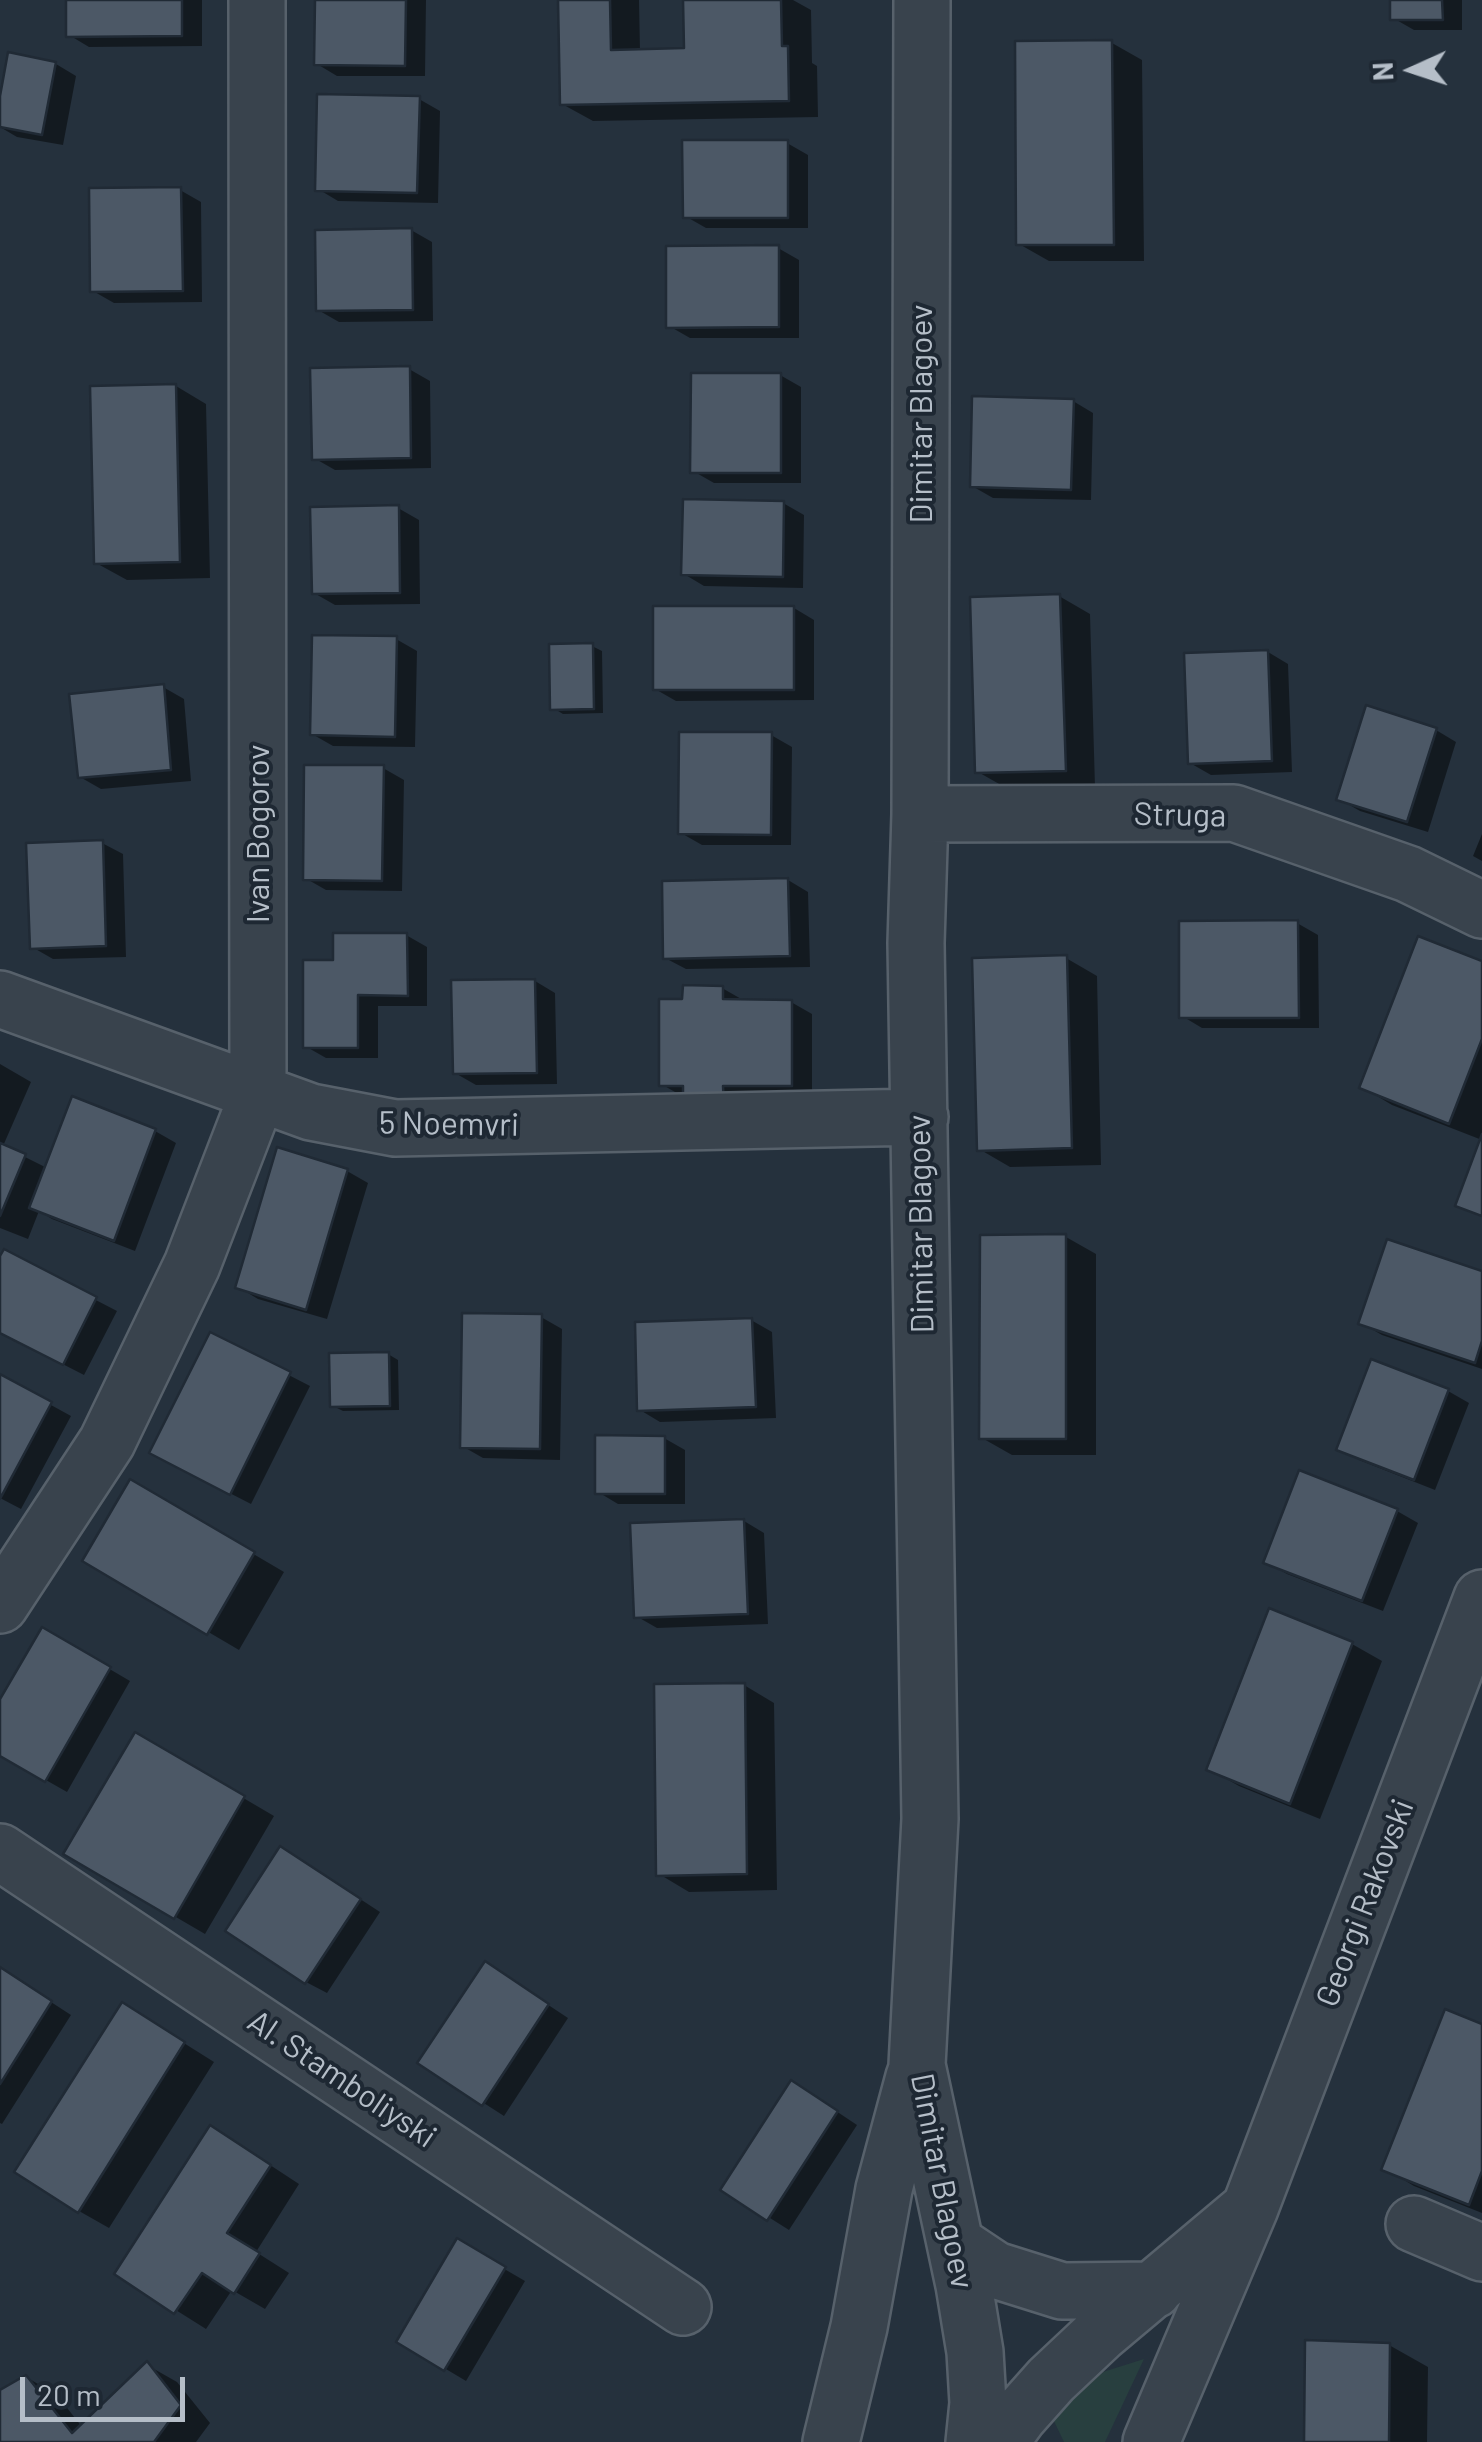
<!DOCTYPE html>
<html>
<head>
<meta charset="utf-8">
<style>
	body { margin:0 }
	#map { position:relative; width:1482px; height:2442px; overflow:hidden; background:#25313d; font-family:Barlow,sans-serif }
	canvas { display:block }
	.north { position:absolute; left:1362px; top:20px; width:100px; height:100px; -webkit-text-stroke:8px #1e2833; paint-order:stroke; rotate:267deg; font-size:28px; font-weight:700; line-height:40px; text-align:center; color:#b5bec8 }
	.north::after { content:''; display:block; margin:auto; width:35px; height:45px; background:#b5bec8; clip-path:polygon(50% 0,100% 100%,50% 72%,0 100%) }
	.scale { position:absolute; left:20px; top:2377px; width:165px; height:45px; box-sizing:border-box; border:5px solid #b5bec8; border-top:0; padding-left:12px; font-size:30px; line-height:35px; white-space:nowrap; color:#b5bec8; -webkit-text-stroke:8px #1e2833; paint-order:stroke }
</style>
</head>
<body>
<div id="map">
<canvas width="1482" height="2442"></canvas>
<div class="north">N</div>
<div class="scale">20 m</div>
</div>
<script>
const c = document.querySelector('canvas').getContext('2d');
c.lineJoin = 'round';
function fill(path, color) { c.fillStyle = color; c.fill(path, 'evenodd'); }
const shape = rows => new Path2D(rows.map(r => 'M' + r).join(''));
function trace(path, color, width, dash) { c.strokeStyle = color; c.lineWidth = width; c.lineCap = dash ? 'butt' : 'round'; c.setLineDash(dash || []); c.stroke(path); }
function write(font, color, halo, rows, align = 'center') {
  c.font = font + ' Barlow,sans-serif'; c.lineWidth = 8; c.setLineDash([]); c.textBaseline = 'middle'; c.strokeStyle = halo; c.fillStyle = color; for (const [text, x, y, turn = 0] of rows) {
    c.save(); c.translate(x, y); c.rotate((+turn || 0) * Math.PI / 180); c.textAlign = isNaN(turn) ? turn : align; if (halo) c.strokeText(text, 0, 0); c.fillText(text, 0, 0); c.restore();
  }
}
const green = shape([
	[1144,2359,1105,2442,1064,2442,1052,2417,1103,2372]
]);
const shadow = shape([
	[68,0,202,0,202,46,89,47,69,35],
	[318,0,426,0,425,76,337,76,317,64],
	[560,0,639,0,640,51,686,50,685,0,793,0,811,10,812,63,817,66,818,117,593,121,562,104],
	[1393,0,1462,0,1462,30,1414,30,1393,18],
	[1112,43,1142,60,1144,261,1049,261,1019,244],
	[56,64,76,76,63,145,17,137,0,127,0,109],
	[419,99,440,111,438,203,338,201,318,189],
	[787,143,808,155,808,228,706,228,685,216],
	[180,190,201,202,202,302,114,303,93,291],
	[411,230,432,242,433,321,339,322,318,310],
	[778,248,799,260,799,338,690,338,669,326],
	[409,369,430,381,431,468,335,470,314,458],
	[780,375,801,387,801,483,714,483,693,471],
	[176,386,206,404,210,578,127,580,96,563],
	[1073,401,1093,413,1091,500,993,498,972,486],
	[783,503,804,515,803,588,704,586,684,574],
	[398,508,419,520,420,604,335,605,314,593],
	[1059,596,1090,614,1095,787,1008,789,978,772],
	[794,608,814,620,814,700,676,701,655,689],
	[396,639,417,651,415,747,333,746,312,734],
	[592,646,602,651,603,713,563,714,553,708],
	[1268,652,1288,664,1292,772,1211,775,1190,763],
	[163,687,184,699,191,781,101,789,80,777],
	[1436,730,1456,742,1428,832,1360,811,1339,799],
	[771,735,792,747,791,845,702,845,681,833],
	[383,768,404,780,402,891,326,890,305,878],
	[1482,834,1482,861,1473,856],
	[102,843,123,854,126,957,53,959,32,947],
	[788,880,808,892,810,967,686,969,665,958],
	[1297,923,1318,935,1319,1028,1202,1028,1182,1016],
	[406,935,427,947,427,1006,378,1006,378,1058,326,1058,305,1046,335,962],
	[1066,958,1097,976,1101,1165,1010,1167,979,1149],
	[1482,964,1482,1140,1392,1105,1362,1087],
	[535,981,555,993,557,1084,476,1085,455,1073],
	[722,988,743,1000,791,1002,812,1014,812,1096,682,1096,661,1084,685,1002],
	[0,1064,31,1082,3,1146,47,1168,155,1131,176,1143,135,1251,52,1219,39,1211,28,1239,0,1228],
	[347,1171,368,1183,327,1319,258,1299,238,1287],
	[1066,1237,1096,1254,1096,1455,1012,1455,982,1438],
	[5,1253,117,1311,84,1375,0,1332,0,1262],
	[1482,1274,1482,1369,1382,1335,1361,1323],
	[541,1317,562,1329,560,1460,483,1458,462,1446],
	[751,1320,772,1332,776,1418,660,1422,640,1410],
	[211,1335,310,1386,251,1504,173,1464],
	[388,1354,398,1360,399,1410,343,1411,333,1406],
	[1373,1362,1448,1391,1469,1403,1435,1490,1359,1460,1339,1448],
	[0,1377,71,1416,21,1509,0,1498],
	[664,1438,685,1450,685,1504,618,1504,598,1492],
	[131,1482,284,1572,239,1650,86,1560],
	[1397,1511,1418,1523,1383,1611,1287,1574,1266,1562],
	[744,1521,764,1533,768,1624,657,1628,636,1616],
	[43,1630,130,1681,67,1792,0,1754,0,1704],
	[1352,1644,1382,1661,1320,1819,1239,1786,1209,1769],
	[744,1685,774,1703,777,1890,689,1892,659,1874],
	[136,1735,274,1816,205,1934,66,1853],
	[302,1861,380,1912,327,1993,306,1982],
	[0,1969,71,2015,2,2124,0,2123],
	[506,1977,568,2018,504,2116,420,2062],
	[152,2023,214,2062,109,2228,79,2211],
	[1482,2027,1482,2213,1414,2186,1384,2168],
	[812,2095,857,2125,789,2230,724,2189],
	[241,2146,299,2184,256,2252,289,2273,265,2309,232,2290,206,2329,117,2273],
	[458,2242,525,2281,466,2381,399,2341],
	[1389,2345,1428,2367,1427,2442,1307,2442],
	[147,2365,177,2382,210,2423,196,2442,0,2442,0,2393,26,2377,57,2395,82,2427]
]);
const building = shape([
	[66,0,182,0,182,36,66,37,66,0],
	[315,0,406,0,405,66,314,65,315,0],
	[558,0,610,0,611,50,684,48,683,0,781,0,782,46,788,46,789,101,560,105,558,0],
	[1390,0,1442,0,1443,20,1390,20,1390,0],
	[1112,40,1114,245,1016,245,1015,41,1112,40],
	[8,52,56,62,42,135,0,127,0,96,8,52],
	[317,94,420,96,417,193,315,191,317,94],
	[682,140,788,140,788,218,683,218,682,140],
	[181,187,183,291,90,292,89,188,181,187],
	[412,228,413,310,316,311,315,230,412,228],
	[779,245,779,327,666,328,666,246,779,245],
	[410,366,411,458,312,460,310,368,410,366],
	[691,373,781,373,781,473,690,473,691,373],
	[176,384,180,562,94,564,90,386,176,384],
	[972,396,1074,399,1071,490,970,487,972,396],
	[683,499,784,501,783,577,681,575,683,499],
	[399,505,400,593,312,594,310,507,399,505],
	[1060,594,1066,771,975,773,970,597,1060,594],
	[653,606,794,606,794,690,653,690,653,606],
	[312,635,397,636,395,737,310,735,312,635],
	[593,643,594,709,550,710,549,644,593,643],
	[1268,650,1272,761,1188,764,1184,653,1268,650],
	[164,684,171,770,78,778,69,694,164,684],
	[1366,705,1437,728,1407,822,1336,800,1366,705],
	[679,732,772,732,771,835,678,834,679,732],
	[304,765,384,765,382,881,303,880,304,765],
	[103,840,106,946,30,949,26,843,103,840],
	[788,878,790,956,663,959,662,881,788,878],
	[1298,920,1299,1018,1179,1018,1179,921,1298,920],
	[333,933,407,933,408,996,358,995,358,1048,303,1048,303,960,333,960,333,933],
	[1418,936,1482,961,1482,1039,1449,1124,1359,1088,1418,936],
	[1067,955,1072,1148,977,1151,972,958,1067,955],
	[535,979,537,1073,453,1074,451,980,535,979],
	[683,985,723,986,723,999,792,1000,792,1086,723,1086,724,1106,683,1106,683,1086,659,1086,659,999,682,999,683,985],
	[72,1096,156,1129,114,1241,29,1208,72,1096],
	[1482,1134,1482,1216,1455,1206,1482,1134],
	[0,1143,26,1154,0,1216,0,1143],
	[277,1147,348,1169,306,1310,235,1288,277,1147],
	[1066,1234,1066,1439,979,1439,980,1235,1066,1234],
	[1387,1239,1482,1271,1482,1341,1475,1363,1358,1324,1387,1239],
	[4,1249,97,1297,63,1365,0,1333,0,1256,4,1249],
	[462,1313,542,1314,540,1449,460,1448,462,1313],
	[752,1318,756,1407,637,1411,635,1322,752,1318],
	[210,1332,291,1372,230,1495,149,1453,210,1332],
	[389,1352,390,1406,330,1407,329,1353,389,1352],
	[1371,1359,1449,1389,1414,1480,1336,1450,1371,1359],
	[0,1374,52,1402,0,1499,0,1374],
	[595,1435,665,1436,665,1494,595,1494,595,1435],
	[1299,1470,1398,1509,1362,1601,1263,1563,1299,1470],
	[130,1479,255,1552,207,1635,82,1561,130,1479],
	[744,1519,748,1614,634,1618,630,1523,744,1519],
	[1269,1608,1353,1642,1290,1804,1206,1770,1269,1608],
	[42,1627,111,1667,45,1782,0,1756,0,1699,42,1627],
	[745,1683,747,1874,656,1876,654,1684,745,1683],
	[135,1732,245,1796,174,1919,63,1854,135,1732],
	[280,1846,361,1899,305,1984,225,1931,280,1846],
	[485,1961,549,2004,482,2106,417,2063,485,1961],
	[0,1967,52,2001,0,2084,0,1967],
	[122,2002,185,2042,78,2213,14,2172,122,2002],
	[1445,2009,1482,2024,1482,2171,1469,2205,1381,2170,1445,2009],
	[791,2080,838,2111,767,2221,720,2190,791,2080],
	[210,2125,271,2165,227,2233,260,2253,234,2294,202,2273,174,2314,114,2274,210,2125],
	[457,2238,506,2267,444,2371,396,2342,457,2238],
	[1305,2340,1390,2343,1389,2442,1304,2442,1305,2340],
	[147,2361,181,2405,154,2442,0,2442,0,2390,26,2375,72,2433,147,2361]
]);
const minor = shape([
	[922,0,920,814,916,943,930,1819,917,2065,964,2285,975,2352,978,2403,974,2442],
	[920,814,1234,813,1408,874,1482,910],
	[0,999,311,1112,395,1128,920,1117],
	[0,1605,107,1442,192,1265,258,1094,257,0],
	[0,1852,683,2307],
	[1414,2224,1482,2253],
	[956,2244,995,2270,1062,2291,1154,2290],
	[831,2442,859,2327,884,2189,914,2077],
	[1000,2442,1019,2416,1051,2380,1101,2333,1244,2213],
	[1151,2442,1250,2208,1482,1598]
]);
const streetNames = [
	["Dimitar Blagoev",921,414,-90],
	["Struga",1180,815,1],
	["Ivan Bogorov",258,834,-90],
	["5 Noemvri",449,1124,1],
	["Dimitar Blagoev",921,1224,-91],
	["Georgi Rakovski",1365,1903,-69],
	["Al. Stamboliyski",342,2079,34],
	["Dimitar Blagoev",942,2181,79]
];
fill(green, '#283f3f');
fill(shadow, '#0007');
fill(building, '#4c5866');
trace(building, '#202a35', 2.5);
trace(minor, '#57616b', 60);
trace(minor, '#39434d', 55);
write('32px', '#b5bec8', '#1e2833', streetNames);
</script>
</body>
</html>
